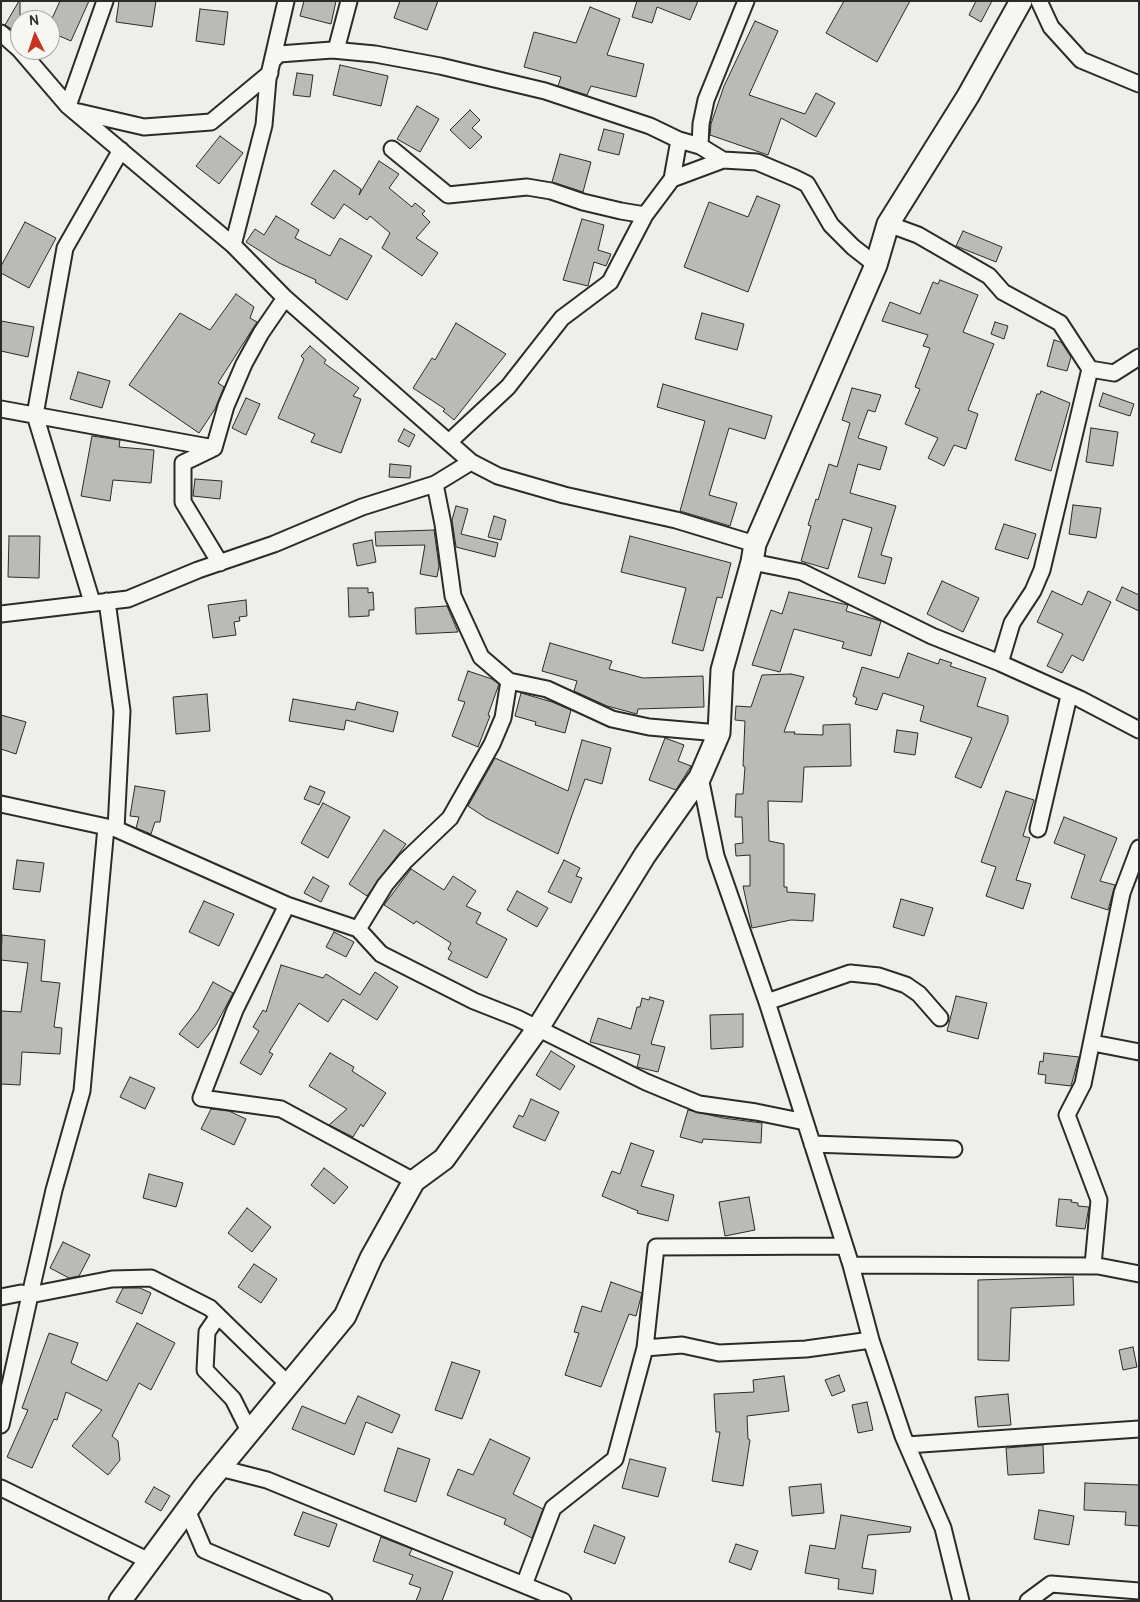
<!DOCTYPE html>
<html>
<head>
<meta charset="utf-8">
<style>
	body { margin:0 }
	#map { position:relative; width:1140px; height:1602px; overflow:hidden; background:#eeeeea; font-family:Pangolin,sans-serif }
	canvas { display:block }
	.frame { position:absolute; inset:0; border:2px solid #2b2b2b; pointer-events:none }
	.north { position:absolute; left:10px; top:10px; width:50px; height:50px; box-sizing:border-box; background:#f6f6f2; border:1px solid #a5a5a2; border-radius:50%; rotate:356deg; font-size:14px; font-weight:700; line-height:20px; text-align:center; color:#2b2b2b }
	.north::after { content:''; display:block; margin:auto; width:18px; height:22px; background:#c8321e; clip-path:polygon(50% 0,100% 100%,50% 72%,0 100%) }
</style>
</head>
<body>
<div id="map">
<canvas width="1140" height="1602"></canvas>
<div class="frame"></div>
<div class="north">N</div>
</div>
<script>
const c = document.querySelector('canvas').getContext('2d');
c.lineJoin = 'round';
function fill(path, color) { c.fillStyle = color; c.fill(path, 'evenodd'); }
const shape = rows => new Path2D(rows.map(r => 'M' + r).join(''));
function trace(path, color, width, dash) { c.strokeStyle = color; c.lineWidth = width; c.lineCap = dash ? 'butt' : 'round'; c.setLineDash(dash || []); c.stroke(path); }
const building = shape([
	[19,1,20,1,20,34,5,25,19,1],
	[60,1,89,1,71,41,50,32,50,23,60,1],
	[119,1,156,1,152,27,116,22,119,1],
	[304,1,336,1,331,24,300,16,304,1],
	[400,1,438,1,427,30,394,18,400,1],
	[637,1,698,1,690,20,657,7,652,23,632,17,637,1],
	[844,1,910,1,877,62,826,33,844,1],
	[976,1,992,1,981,22,969,15,976,1],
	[590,7,620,19,607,55,644,64,636,97,591,86,587,95,558,86,561,77,524,67,534,32,576,43,590,7],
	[200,9,228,12,224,45,196,41,200,9],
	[755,21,778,31,749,95,805,114,816,93,835,103,816,137,781,118,768,155,710,135,711,124,724,86,755,21],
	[340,65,388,76,381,106,333,95,340,65],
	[297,73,313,75,310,97,293,95,297,73],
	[417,106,439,119,420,152,397,139,417,106],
	[470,110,480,120,472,128,482,137,470,149,450,130,470,110],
	[604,129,624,134,619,155,598,150,604,129],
	[220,136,243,153,219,184,196,166,220,136],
	[560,154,591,162,583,192,552,182,560,154],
	[379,161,399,174,389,188,412,207,415,203,425,211,422,214,430,222,416,238,438,253,422,276,382,248,390,233,370,216,367,220,344,204,334,219,311,204,334,170,361,189,359,195,379,161],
	[757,196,780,205,748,292,684,267,709,202,748,217,757,196],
	[276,216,299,230,295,238,330,256,340,238,372,256,347,300,315,282,316,280,279,263,246,242,255,229,264,235,276,216],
	[582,219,604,225,598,250,611,254,606,266,594,262,588,286,563,280,582,219],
	[25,222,56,238,29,288,1,273,1,266,25,222],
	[963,231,1002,247,996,262,956,246,963,231],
	[940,280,978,295,963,332,994,344,968,410,978,414,966,449,954,445,944,466,928,458,938,438,905,424,920,389,915,387,930,348,923,346,928,335,882,321,890,302,920,314,933,282,938,284,940,280],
	[236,294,254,307,250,318,257,322,218,383,224,387,215,409,199,433,129,385,180,313,210,330,236,294],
	[702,313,744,324,737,350,695,339,702,313],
	[1,321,34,327,28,357,1,351,1,321],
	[995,322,1008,326,1004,339,991,334,995,322],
	[456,323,506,354,454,420,443,411,445,409,413,388,432,358,435,360,456,323],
	[1054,340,1061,342,1071,357,1067,371,1047,366,1054,340],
	[310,346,326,360,324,363,359,388,353,396,361,399,341,453,311,442,315,434,278,418,304,359,301,356,310,346],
	[78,372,110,381,102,408,70,399,78,372],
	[663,384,772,416,765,439,729,428,709,495,737,503,730,526,680,511,705,421,657,407,663,384],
	[852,388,881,395,875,412,868,410,858,438,887,447,880,470,858,464,850,493,896,506,881,555,892,558,885,584,858,577,872,528,843,519,828,569,801,561,811,526,808,525,816,499,818,500,829,464,837,467,850,423,842,420,852,388],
	[1041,391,1070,403,1051,471,1015,460,1037,394,1040,394,1041,391],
	[1103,393,1134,404,1130,416,1099,406,1103,393],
	[246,398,260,404,246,435,232,428,246,398],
	[1091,428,1118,432,1113,466,1086,462,1091,428],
	[404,429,415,435,409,447,398,441,404,429],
	[92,436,120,440,119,447,154,450,151,483,113,480,110,501,81,496,92,436],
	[390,464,411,466,410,478,389,477,390,464],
	[195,479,222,481,220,499,193,496,195,479],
	[1073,505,1101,508,1096,538,1069,534,1073,505],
	[456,506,468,509,461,534,498,543,495,557,456,547,452,520,456,506],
	[494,516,506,520,501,540,488,537,494,516],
	[1004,524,1036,534,1028,559,995,549,1004,524],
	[434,530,439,566,437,577,420,574,425,545,376,546,375,532,434,530],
	[9,536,40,536,39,578,8,577,9,536],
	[630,536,731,563,722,598,717,597,703,651,672,643,686,588,621,572,630,536],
	[372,540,376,562,357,566,353,544,372,540],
	[942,581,979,598,963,632,927,614,942,581],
	[1122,587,1139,595,1139,611,1116,600,1122,587],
	[348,588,368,588,368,593,373,592,374,610,369,610,369,616,349,617,348,588],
	[1052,591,1082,605,1088,591,1111,602,1083,661,1072,655,1062,673,1047,666,1063,634,1037,622,1052,591],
	[789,592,848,605,846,611,881,621,871,656,842,648,844,642,794,629,780,672,752,665,771,610,782,614,789,592],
	[246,600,247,616,239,617,240,621,234,622,236,635,213,638,208,605,246,600],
	[447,606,458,632,416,634,415,608,447,606],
	[550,643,612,661,609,669,643,678,703,676,704,707,638,709,637,714,607,706,574,691,577,681,542,671,550,643],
	[908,653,938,664,940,659,952,663,950,666,986,678,977,706,1008,716,1008,722,981,788,955,777,972,738,920,721,924,706,883,693,877,710,855,704,857,698,853,696,862,667,899,678,908,653],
	[468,671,492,679,499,684,488,715,490,716,478,747,452,736,465,702,458,700,468,671],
	[791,674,804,677,784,732,795,732,794,734,823,735,823,725,850,724,851,766,804,767,802,802,768,801,769,841,784,844,784,887,787,887,787,892,815,894,813,921,791,920,752,928,743,886,750,886,750,855,736,856,735,844,743,843,742,817,735,817,736,794,743,794,745,767,743,766,745,721,735,720,736,706,751,707,762,675,791,674],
	[521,693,552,702,571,710,565,733,535,725,536,722,515,716,521,693],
	[207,694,210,731,176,734,173,697,207,694],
	[293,699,355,710,357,702,398,712,393,732,346,720,344,730,289,721,293,699],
	[1,715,26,722,16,754,1,749,1,715],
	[897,730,918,733,915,755,894,752,897,730],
	[665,738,684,745,678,761,691,766,676,790,649,780,665,738],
	[582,740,611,748,602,784,585,779,558,854,486,818,468,806,495,758,568,791,582,740],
	[135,786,165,791,160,822,155,822,151,834,136,828,139,817,130,816,135,786],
	[310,786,325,792,319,805,304,799,310,786],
	[1006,791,1034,800,1023,836,1030,838,1016,880,1031,884,1023,909,986,896,996,867,981,862,1006,791],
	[323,803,350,817,328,858,301,843,323,803],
	[1064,817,1117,838,1100,881,1115,885,1108,910,1071,898,1085,855,1054,843,1064,817],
	[384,830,406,844,367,896,349,884,384,830],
	[17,860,44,863,40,892,13,889,17,860],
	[564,860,580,868,576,876,582,878,571,903,548,892,564,860],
	[411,869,444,890,453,876,476,891,466,906,481,913,476,923,507,939,487,978,448,959,452,952,448,949,451,943,416,921,414,924,384,905,411,869],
	[313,877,329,886,321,902,304,893,313,877],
	[517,891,548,908,537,927,507,910,517,891],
	[901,899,933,908,924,936,893,927,901,899],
	[204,901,234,914,219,946,189,932,204,901],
	[334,932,354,942,346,957,326,947,334,932],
	[2,935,45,940,41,981,60,983,54,1027,62,1028,60,1054,22,1052,20,1085,1,1084,1,1011,21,1012,28,963,1,960,2,935],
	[281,965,323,978,326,974,360,995,375,972,398,987,377,1020,343,999,328,1022,299,1003,269,1052,273,1054,261,1075,240,1063,259,1031,253,1027,263,1010,266,1012,281,965],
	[213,982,233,993,216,1025,198,1048,179,1034,198,1010,213,982],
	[956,996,987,1003,978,1039,947,1031,956,996],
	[650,997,664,1001,651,1044,665,1047,658,1072,637,1067,640,1055,590,1042,598,1018,631,1029,637,1007,640,1007,642,998,649,1000,650,997],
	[743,1014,743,1047,711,1049,710,1015,743,1014],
	[551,1051,575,1066,560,1090,536,1075,551,1051],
	[330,1053,354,1067,352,1071,386,1093,363,1127,361,1124,353,1137,329,1125,347,1109,309,1086,330,1053],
	[1044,1053,1079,1057,1071,1086,1045,1083,1046,1075,1038,1074,1040,1061,1043,1062,1044,1053],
	[130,1077,155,1088,145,1109,120,1097,130,1077],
	[531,1099,559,1112,545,1141,513,1127,519,1115,523,1117,531,1099],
	[211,1109,229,1111,246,1119,234,1145,201,1129,211,1109],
	[688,1110,723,1118,762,1123,761,1143,703,1139,702,1143,680,1137,688,1110],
	[631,1143,654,1151,641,1186,674,1195,668,1221,637,1213,638,1211,602,1196,612,1171,620,1174,631,1143],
	[324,1168,348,1187,334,1204,311,1185,324,1168],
	[149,1174,183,1183,176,1207,143,1198,149,1174],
	[749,1197,755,1230,725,1236,719,1202,749,1197],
	[1059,1199,1072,1200,1071,1202,1078,1203,1078,1206,1089,1207,1085,1229,1056,1226,1059,1199],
	[247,1208,271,1227,252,1252,228,1233,247,1208],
	[63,1242,90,1255,79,1276,69,1278,50,1268,63,1242],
	[254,1264,277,1279,261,1303,238,1287,254,1264],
	[1073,1277,1074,1305,1011,1308,1009,1361,978,1360,978,1280,1073,1277],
	[611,1282,642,1293,636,1316,629,1314,601,1387,565,1375,579,1333,574,1332,582,1306,601,1312,611,1282],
	[123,1288,140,1288,151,1293,142,1314,116,1302,123,1288],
	[137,1323,175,1343,151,1390,139,1383,112,1436,118,1441,120,1460,108,1475,72,1446,102,1410,66,1392,57,1420,54,1419,32,1468,7,1457,28,1410,22,1408,49,1333,78,1343,71,1363,107,1381,137,1323],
	[1133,1347,1137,1367,1123,1370,1119,1350,1133,1347],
	[452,1362,480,1371,462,1419,435,1410,452,1362],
	[839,1375,845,1391,832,1396,825,1380,839,1375],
	[784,1376,789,1411,747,1416,748,1439,750,1440,743,1486,712,1481,720,1432,716,1432,714,1394,754,1392,753,1380,784,1376],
	[1008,1394,1011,1425,978,1427,975,1397,1008,1394],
	[358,1396,400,1415,392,1433,366,1422,354,1455,292,1429,302,1406,345,1424,358,1396],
	[867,1402,873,1430,858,1433,852,1405,867,1402],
	[490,1439,530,1458,513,1494,543,1509,532,1538,504,1524,506,1519,447,1495,458,1469,473,1475,490,1439],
	[1043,1445,1044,1473,1008,1475,1006,1448,1043,1445],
	[398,1448,430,1459,416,1502,384,1491,398,1448],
	[630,1459,666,1468,658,1497,622,1488,630,1459],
	[1085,1483,1139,1485,1139,1526,1125,1525,1126,1512,1084,1510,1085,1483],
	[821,1484,824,1513,792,1516,789,1487,821,1484],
	[154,1487,170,1496,161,1511,145,1502,154,1487],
	[1039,1510,1074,1516,1069,1545,1034,1539,1039,1510],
	[303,1512,337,1524,329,1547,294,1535,303,1512],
	[841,1515,911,1527,910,1532,868,1535,862,1568,876,1570,873,1594,838,1589,839,1579,805,1573,810,1545,835,1549,841,1515],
	[594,1525,625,1537,615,1564,584,1552,594,1525],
	[381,1537,412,1549,409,1555,453,1572,442,1601,416,1601,421,1588,409,1584,413,1575,373,1561,381,1537],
	[736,1544,758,1551,751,1570,729,1562,736,1544]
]);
const street = shape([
	[1039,1,1051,27,1081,60,1139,84],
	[1,33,20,50],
	[20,50,68,106,233,245,285,298,471,462,498,476,564,495,676,520,755,544],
	[336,50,349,1],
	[273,60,279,54,332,50,375,54,440,66,545,91,650,126,679,140,700,146,723,160],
	[68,106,105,1],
	[79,112,144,127,211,122,270,73],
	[700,146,701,124,706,100,746,1],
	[392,149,448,195,527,187,551,191,583,202,621,211,645,215],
	[672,179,679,140],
	[888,224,918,235,989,276,1003,292,1060,323,1090,369,1114,373,1139,357],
	[233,245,264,125,268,79,286,1],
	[1,409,214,448],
	[449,442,508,387,562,318,610,282,645,215,672,179,723,160,757,162,795,178,807,184,831,225,853,247,876,265],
	[435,484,443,524,453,596,481,657,509,681,547,689,612,719,649,727,719,733],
	[752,562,802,572,932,636,1000,663,1080,699,1139,730],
	[220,563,183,502,183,463,214,448,226,406,244,364,261,333,285,298],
	[107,601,122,711,116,829],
	[92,602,35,415,65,248,121,150],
	[1,614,128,599,198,570,274,544,362,507,435,484,471,462],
	[1000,663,1012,623,1033,591,1042,570,1090,369],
	[700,777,716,856,767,1002,851,1265,871,1340,903,1436,943,1528,961,1601],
	[1,804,116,829,287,905,358,929,381,954,474,1001,517,1018,646,1082,699,1104,756,1112,805,1122],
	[1038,829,1069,696],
	[1139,848,1122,893,1083,1084,1067,1115,1099,1200,1093,1265,1139,1274],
	[287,905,235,1010,201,1098,281,1109,414,1181],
	[358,929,385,885,405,861,450,818,492,744,503,718,509,681],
	[767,1002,850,973,879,976,906,985,919,994,940,1018],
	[1093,1043,1139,1052],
	[812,1144,954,1149],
	[851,1265,1098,1266],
	[1,1297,21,1293,30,1295,54,1190,82,1091,106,827],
	[218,1316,207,1332,205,1370,233,1399,250,1433],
	[645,1348,682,1345,719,1353,806,1349,871,1340],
	[1,1425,30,1295,112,1279,151,1278,210,1308,289,1385],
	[907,1445,1139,1429],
	[220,1468,267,1480,563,1601],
	[1,1488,149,1561],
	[187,1510,204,1550,324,1601],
	[524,1585,553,1508,615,1459,645,1348,656,1247,845,1246],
	[1028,1601,1051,1584,1139,1591]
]);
const secondary = shape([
	[120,1601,204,1487,345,1316,371,1258,414,1181,444,1159,538,1028,645,855,700,777,719,733,722,670,752,562,755,544,876,265,888,224,968,96,1021,1]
]);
fill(building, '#babab7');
trace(building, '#2b2b2b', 1);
trace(street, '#2b2b2b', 19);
trace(secondary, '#2b2b2b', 25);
trace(street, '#f6f6f2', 15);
trace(secondary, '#f6f6f2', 21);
</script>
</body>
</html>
